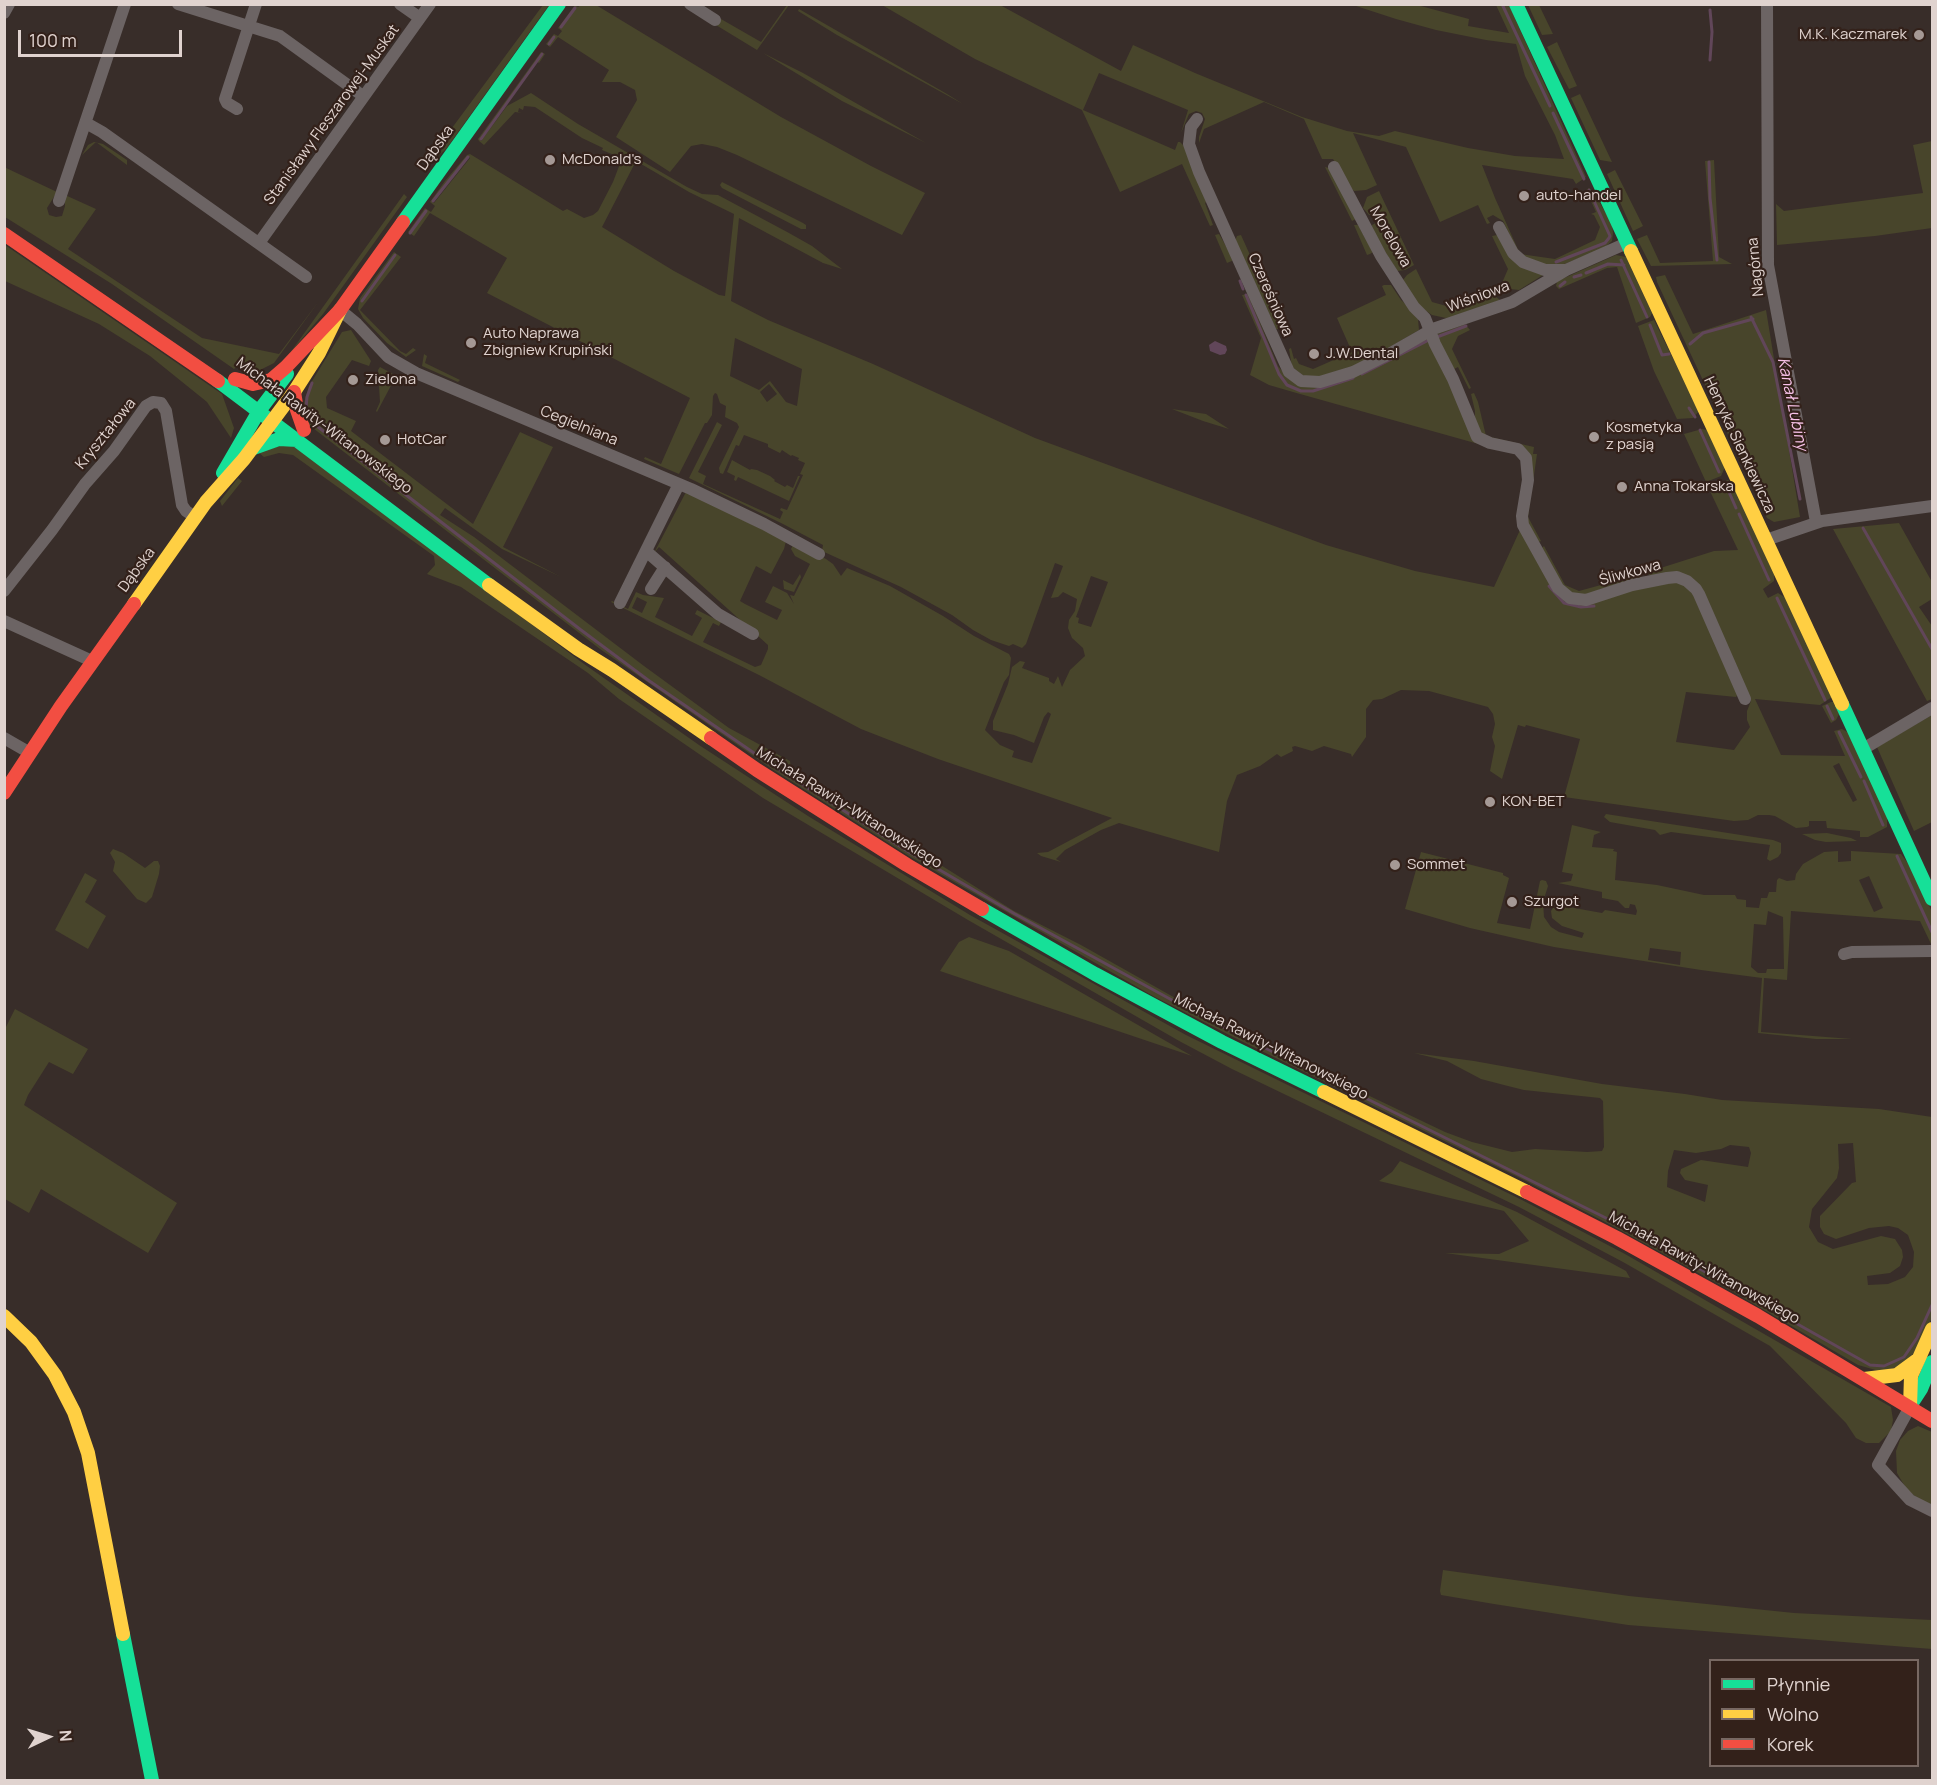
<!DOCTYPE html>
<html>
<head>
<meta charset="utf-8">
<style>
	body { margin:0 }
	#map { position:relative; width:1937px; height:1785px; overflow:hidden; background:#382d29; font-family:Manrope,sans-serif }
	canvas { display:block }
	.frame { position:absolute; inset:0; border:6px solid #e0d3cf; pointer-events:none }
	.legend { position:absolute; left:1709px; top:1659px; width:210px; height:108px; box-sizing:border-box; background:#33211a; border:2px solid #786862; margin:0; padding:8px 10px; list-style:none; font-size:18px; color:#e0d3cf }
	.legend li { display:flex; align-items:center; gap:12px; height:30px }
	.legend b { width:30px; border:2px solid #786862 }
	.north { position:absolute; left:18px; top:1707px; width:60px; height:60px; -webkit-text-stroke:4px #33211a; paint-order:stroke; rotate:86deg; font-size:16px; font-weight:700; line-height:24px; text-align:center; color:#e0d3cf }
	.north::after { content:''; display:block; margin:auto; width:21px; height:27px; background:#e0d3cf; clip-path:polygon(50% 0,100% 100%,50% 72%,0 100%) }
	.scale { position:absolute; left:18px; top:30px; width:164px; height:27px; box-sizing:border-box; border:3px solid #e0d3cf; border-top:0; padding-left:8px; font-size:18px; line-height:21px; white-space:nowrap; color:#e0d3cf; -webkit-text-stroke:4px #33211a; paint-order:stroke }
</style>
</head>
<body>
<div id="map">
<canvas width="1937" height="1785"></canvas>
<div class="frame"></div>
<ul class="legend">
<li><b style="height:8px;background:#16e098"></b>Płynnie</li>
<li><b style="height:8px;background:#ffcf43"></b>Wolno</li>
<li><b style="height:8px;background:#f24e42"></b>Korek</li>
</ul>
<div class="north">N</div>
<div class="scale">100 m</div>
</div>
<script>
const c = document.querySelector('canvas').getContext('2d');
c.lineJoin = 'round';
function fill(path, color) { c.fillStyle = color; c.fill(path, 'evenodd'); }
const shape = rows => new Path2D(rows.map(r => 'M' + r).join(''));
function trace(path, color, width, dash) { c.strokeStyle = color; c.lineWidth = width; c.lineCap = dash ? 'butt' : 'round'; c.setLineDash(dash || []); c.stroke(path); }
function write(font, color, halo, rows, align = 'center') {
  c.font = font + ' Manrope,sans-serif'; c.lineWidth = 4.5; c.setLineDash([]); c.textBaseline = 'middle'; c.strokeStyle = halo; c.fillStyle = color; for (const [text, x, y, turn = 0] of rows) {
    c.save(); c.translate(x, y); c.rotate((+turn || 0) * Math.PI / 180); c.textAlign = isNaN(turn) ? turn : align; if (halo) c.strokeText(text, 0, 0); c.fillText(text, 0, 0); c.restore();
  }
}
const green = shape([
	[543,5,549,5,446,149,425,169,431,162,429,159],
	[575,5,578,7,581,5,596,5,781,117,871,166,925,193,902,235,737,155,717,147,702,144,691,146,670,172,616,137,637,100,635,90,620,82,602,82,609,70,558,37,550,47,546,44,554,34,558,36,562,31,558,28],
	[683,5,718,24,721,19,761,42,787,5,789,5,757,50],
	[882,5,1000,5,1121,71,1133,45,1195,73,1302,117,1347,131,1379,136,1395,131,1468,148,1515,156,1564,159,1555,135,1525,76,1516,44,1486,40,1436,30,1396,19,1353,5,1417,5,1469,19,1468,26,1509,33,1496,5,1509,5,1586,177,1576,184,1573,179,1482,165,1495,198,1520,254,1555,259,1595,240,1600,227,1594,215,1591,214,1596,212,1586,190,1589,188,1596,196,1612,224,1613,233,1612,241,1604,248,1562,265,1548,267,1521,258,1503,221,1493,215,1487,218,1490,223,1487,224,1478,205,1440,222,1406,147,1353,133,1377,185,1366,190,1354,191,1351,188,1333,159,1322,159,1304,119,1264,102,1204,129,1199,143,1199,137,1205,119,1202,113,1196,111,1189,114,1181,133,1188,110,1099,73,1083,110,1175,150,1178,142,1180,142,1184,146,1208,201,1205,203,1213,225,1210,226,1182,164,1120,192,1082,110,975,59],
	[1528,5,1539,5,1553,34,1542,35],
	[799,9,947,94,963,104,837,35,798,11],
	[1557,42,1577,86,1569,89,1547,47],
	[541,52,545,54,539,63,536,61,527,73,480,139,481,141,507,106,531,93,578,124,687,187,702,194,718,195,789,233,812,246,842,269,823,263,739,218,731,301,768,320,873,364,1035,438,1326,545,1415,571,1494,587,1520,530,1518,523,1524,476,1523,463,1520,456,1524,462,1526,476,1520,524,1553,587,1561,596,1569,601,1586,602,1622,591,1637,589,1670,580,1680,581,1689,585,1695,594,1739,692,1736,697,1686,692,1676,742,1734,750,1750,727,1747,720,1747,711,1751,701,1701,592,1693,580,1683,574,1659,577,1649,575,1648,572,1714,551,1738,550,1708,487,1728,480,1732,482,1774,574,1774,581,1763,589,1764,591,1768,598,1778,593,1786,598,1832,697,1820,705,1755,699,1781,755,1845,756,1834,731,1842,729,1849,733,1887,815,1887,827,1868,837,1860,837,1860,831,1827,828,1826,821,1809,821,1809,826,1807,827,1796,828,1775,816,1769,815,1758,815,1748,820,1734,821,1564,797,1580,739,1526,725,1525,727,1518,725,1502,779,1490,771,1495,746,1492,737,1495,724,1493,714,1488,707,1429,691,1401,690,1382,699,1373,700,1366,709,1366,737,1352,757,1351,754,1324,746,1312,751,1295,746,1292,747,1293,751,1281,757,1277,754,1260,766,1237,775,1227,801,1219,852,1119,823,1101,830,1065,850,1056,859,1061,862,1041,856,1037,853,1048,852,1112,818,938,759,861,729,759,675,611,602,612,601,628,609,636,592,643,595,664,598,655,617,692,636,702,618,695,614,697,610,721,622,719,626,713,623,703,642,755,667,761,665,768,649,768,645,659,547,654,553,686,492,786,541,784,549,771,574,756,566,740,601,745,604,777,620,782,610,765,602,773,586,787,593,794,604,790,595,794,596,810,564,795,556,791,549,793,545,816,558,818,555,826,559,833,564,841,576,847,568,890,586,943,616,974,636,1009,654,1011,658,1009,675,1004,682,985,730,1000,745,1014,751,1012,757,1032,763,1051,714,1048,712,1044,717,1034,743,1014,735,993,730,993,721,1008,684,1012,667,1020,661,1025,662,1022,668,1049,678,1049,681,1054,684,1058,676,1062,687,1070,670,1085,656,1083,648,1072,638,1068,628,1069,620,1075,611,1077,599,1063,592,1058,597,1051,598,1063,566,1055,563,1026,644,1022,648,1013,644,1009,646,991,640,973,630,952,615,901,587,822,551,823,545,783,524,689,478,717,422,722,425,698,472,706,476,703,484,780,519,783,512,780,510,781,508,787,510,803,475,800,474,805,463,798,460,799,458,792,455,791,456,782,450,780,453,768,447,768,444,744,435,739,446,736,445,723,474,720,473,719,468,739,427,737,423,725,417,726,406,720,403,717,394,715,393,713,396,712,415,707,423,705,423,679,474,644,459,645,457,661,464,690,398,487,293,507,258,430,213,414,236,408,232,425,208,431,212,435,206,430,202,445,181,467,155,470,154,563,211,567,209,584,218,593,215,598,211,613,182,621,161,614,155,602,150,603,148,582,138,535,107,524,106,523,110,519,108,518,112,522,113,515,112,484,145,479,141,478,139],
	[468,156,470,158,434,203,432,202],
	[636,161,689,192,734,214,725,296,719,295,674,271,602,227],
	[735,338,802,369,797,406,786,402,770,381,759,390,730,376],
	[769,384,777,394,767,402,760,392],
	[1091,576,1108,582,1091,627,1078,623,1079,618,1076,617],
	[637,597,647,602,642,613,632,608],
	[1839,763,1857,800,1853,802,1833,766],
	[763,53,803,73,926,143,842,101],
	[1580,94,1612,162,1600,160,1571,98],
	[1932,141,1932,228,1875,236,1777,245,1776,204,1784,211,1923,193,1913,145],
	[94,142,103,144,127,160,127,165,96,142,82,155,88,145],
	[1714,160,1719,257,1732,264,1651,266,1637,239,1647,235,1660,263,1713,261,1705,161],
	[4,167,57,192,47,208,49,215,56,217,62,216,65,206,65,195,96,209,68,249,202,338,279,354,319,301,274,363,260,370,247,370,239,364,234,369,112,284,5,217],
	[1325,167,1329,168,1356,219,1352,221],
	[1615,170,1643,226,1633,231,1607,174],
	[722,182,803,223,806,225,806,229,801,229,722,188,720,185],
	[1379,191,1414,265,1405,270,1397,271,1372,230,1372,225,1385,218,1382,212,1369,215,1363,208,1367,197],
	[404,194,407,197,323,314,290,353],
	[1354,225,1358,225,1373,252,1370,254,1367,255],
	[1219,234,1234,260,1227,263,1215,235],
	[1241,235,1268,295,1283,329,1276,329,1235,241,1237,236],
	[1497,235,1543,275,1519,290,1500,288,1498,285,1502,283,1508,269,1492,236],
	[5,245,222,394,234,428,231,438,207,402,150,356,99,324,5,281],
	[394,252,401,257,360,310,400,351,406,354,413,348,416,350,406,357,387,343,363,318,358,309,360,298],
	[1616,255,1626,257,1652,313,1650,317,1636,323,1617,267,1607,268,1559,289,1556,286,1557,282,1562,279],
	[1416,269,1432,302,1450,307,1487,290,1500,300,1456,317,1446,318,1432,315,1419,306,1403,280,1407,275],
	[1665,275,1693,334,1766,310,1800,517,1774,522,1767,518,1719,415,1729,410,1725,403,1715,406,1657,282,1656,277],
	[1384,285,1391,285,1401,300,1411,309,1418,319,1419,330,1352,369,1308,379,1292,367,1289,349,1291,348,1294,359,1296,358,1299,364,1313,369,1352,352,1337,318,1386,295,1382,286],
	[1248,294,1278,366,1288,378,1304,386,1429,337,1482,445,1293,392,1269,385,1250,375,1261,338,1242,295],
	[1654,320,1699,411,1693,418,1677,419,1654,371,1638,326],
	[1471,322,1465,324,1470,330,1458,336,1452,349,1471,388,1469,389,1458,367,1454,369,1444,355,1437,334],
	[351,330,371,361,369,366,352,360,326,397,327,408,356,421,351,431,473,524,520,432,553,447,503,547,561,577,502,549,445,508,440,515,474,537,644,666,729,728,790,761,791,768,818,788,1014,911,1081,945,1193,1008,1311,1068,1445,1132,1472,1142,1512,1152,1535,1149,1587,1152,1602,1151,1604,1147,1603,1101,1600,1098,1524,1090,1504,1085,1481,1079,1447,1061,1414,1053,1474,1061,1602,1084,1685,1094,1722,1100,1879,1109,1932,1117,1932,1318,1913,1354,1899,1367,1879,1371,1858,1365,1735,1293,1609,1224,1522,1179,1237,1039,1153,996,909,856,772,769,600,649,309,425,301,403,304,403,309,386,342,332],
	[1853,1143,1856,1182,1852,1183,1820,1216,1820,1227,1824,1234,1836,1239,1869,1228,1889,1226,1898,1228,1908,1235,1914,1252,1913,1267,1905,1277,1888,1284,1868,1285,1867,1276,1890,1273,1900,1266,1903,1257,1902,1250,1895,1239,1881,1236,1833,1249,1818,1242,1809,1227,1812,1209,1837,1178,1839,1168,1838,1144],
	[1730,1145,1749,1147,1751,1153,1748,1167,1701,1160,1681,1169,1680,1173,1685,1180,1708,1185,1705,1202,1667,1187,1668,1171,1674,1150,1696,1153,1721,1149],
	[424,354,427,356,425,363,460,380,458,382,422,366],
	[380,367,415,386,395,378,377,412,376,411,380,402,378,370],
	[1474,393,1478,402,1486,436,1534,447,1533,454,1537,454,1528,517,1541,541,1539,542,1526,528,1531,462,1483,437,1475,420,1475,411,1471,394],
	[1172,409,1206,414,1229,429,1203,421],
	[1702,429,1707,430,1725,467,1721,476,1706,482,1684,434],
	[287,444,301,450,584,664,699,745,808,816,970,915,1186,1035,1522,1200,1625,1254,1891,1407,1893,1420,1891,1431,1879,1443,1866,1443,1856,1438,1846,1423,1770,1346,1623,1262,1519,1207,1232,1069,1181,1042,968,920,763,798,619,699,588,673,461,587,427,574,435,565,434,556,293,455,279,453,264,457,258,452],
	[732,460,750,470,751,469,757,470,770,476,775,480,774,481,785,487,787,485,793,488,798,476,800,476,789,501,738,477,736,481,734,480,735,476,727,472],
	[238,478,242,481,222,506,220,501],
	[1899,523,1932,582,1932,599,1919,607,1932,626,1932,699,1927,701,1833,529],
	[1544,546,1565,585,1579,591,1641,574,1642,578,1593,595,1566,593,1542,548],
	[800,574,801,577,794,592,784,589,783,580,793,585],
	[1831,702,1834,702,1839,714,1836,720,1831,723,1822,706],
	[1932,715,1932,822,1914,831,1877,747],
	[1606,814,1773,840,1781,843,1781,853,1778,857,1770,861,1767,859,1770,845,1671,832,1660,835,1655,830,1610,822,1604,817],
	[1572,825,1601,832,1594,835,1592,847,1614,849,1613,851,1617,852,1615,880,1657,885,1704,895,1735,895,1737,899,1746,900,1746,907,1759,908,1761,898,1767,898,1769,892,1776,892,1777,880,1779,878,1787,881,1795,880,1796,874,1803,864,1824,852,1838,851,1838,862,1851,861,1851,851,1901,854,1913,870,1932,912,1932,946,1920,921,1791,911,1787,980,1764,978,1761,1032,1852,1039,1816,1039,1758,1033,1762,978,1701,970,1554,947,1470,928,1405,909,1421,852,1503,873,1503,875,1509,878,1497,923,1530,929,1540,881,1542,880,1546,881,1548,886,1543,902,1544,917,1551,927,1559,932,1582,938,1584,933,1562,926,1552,918,1551,911,1559,898,1564,899,1563,906,1602,913,1605,910,1636,915,1637,911,1635,905,1630,904,1629,908,1625,908,1618,901,1602,898,1602,892,1558,883,1571,881,1573,874,1562,872],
	[1869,876,1883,908,1874,912,1859,880],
	[1768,911,1783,917,1784,969,1767,969,1766,973,1758,973,1751,967,1754,924,1766,925],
	[1650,948,1681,952,1680,965,1648,960],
	[1827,833,1851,838,1857,841,1826,842,1815,840,1802,834],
	[113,849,123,853,145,868,154,861,158,861,160,866,159,874,152,897,146,903,137,899,113,871,115,862,110,853],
	[85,873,97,880,85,902,106,916,88,949,55,930],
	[969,937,1009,951,1192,1056,940,971,959,942],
	[15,1009,88,1049,73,1074,49,1062,28,1095,24,1105,177,1203,148,1253,41,1189,29,1213,5,1199,5,1029],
	[1400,1161,1517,1212,1626,1271,1630,1278,1445,1253,1499,1254,1529,1241,1504,1211,1379,1181,1392,1172],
	[1918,1426,1932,1432,1932,1506,1921,1501,1907,1490,1897,1473,1896,1451,1900,1440,1908,1431],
	[1443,1570,1629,1596,1794,1613,1932,1620,1932,1649,1628,1625,1494,1604,1441,1595,1440,1591]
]);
const water = shape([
	[1215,341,1226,346,1227,350,1225,354,1220,355,1210,351,1209,345]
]);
const stream = shape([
	[1502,4,1550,106],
	[1710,10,1712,32,1710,60],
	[561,27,575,8],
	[549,44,554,37],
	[1553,113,1584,179],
	[481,139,542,54],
	[1709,162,1710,198,1717,260],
	[433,201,468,157],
	[410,233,426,211],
	[1621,260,1647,317],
	[1556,262,1605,243,1609,238,1610,236,1589,190],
	[1586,273,1608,264,1624,265],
	[1574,277,1581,275],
	[1240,281,1243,289],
	[1560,286,1565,282],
	[1246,295,1279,374,1287,385,1301,391,1313,391,1353,378],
	[362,301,395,255],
	[1751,317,1773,362,1800,499],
	[1650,325,1662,355,1669,354],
	[1437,337,1466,326],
	[1690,344,1703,333,1753,319],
	[1362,374,1427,341],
	[312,383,307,397,306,408,310,417,318,427,581,630,648,680,770,764,909,852,1015,914,1201,1016,1638,1234,1870,1365,1884,1366,1904,1357,1917,1338,1932,1305],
	[1689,408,1695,417],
	[1700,430,1719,472],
	[1725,483,1736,508],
	[1739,514,1769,580],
	[1863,528,1932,649],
	[1549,586,1564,603,1581,607,1594,606],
	[1777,598,1825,700],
	[1827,706,1833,719],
	[1839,732,1861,777],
	[1864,781,1883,825],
	[1897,856,1932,932]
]);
const street = shape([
	[178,4,280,36,363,96],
	[400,4,420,18],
	[690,4,715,20],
	[1767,4,1768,265,1816,522],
	[4,13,9,4],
	[237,109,227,103,225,99,256,4],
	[1197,119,1191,127,1189,144,1199,172,1289,372,1301,381,1320,382,1353,372,1391,353,1433,329,1512,302,1566,270,1627,243],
	[86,123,102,132,306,277],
	[1334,167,1381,256,1414,307,1425,318,1435,344,1453,379,1477,437,1490,443,1518,449,1526,458,1528,480,1522,516,1523,525,1558,588,1570,598,1586,600,1632,585,1667,578,1677,577,1687,581,1696,589,1699,594,1745,699],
	[59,201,125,4],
	[1499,227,1513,253,1523,262,1545,270,1564,270],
	[259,243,430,4],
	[340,310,357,324,388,357,416,373,691,489,764,524,819,554],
	[1766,540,1822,521,1932,506],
	[646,551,718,614,753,634],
	[651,589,665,567],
	[4,591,52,530,85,484,114,451,146,406,153,402,161,403,166,411,182,505,186,511,195,517],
	[620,603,679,484],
	[4,621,92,661],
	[4,738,30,753],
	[1863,749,1932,708],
	[1844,954,1852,952,1932,951],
	[1910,1407,1878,1465,1910,1500,1932,1511]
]);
const fast = shape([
	[1516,4,1631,251],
	[403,222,559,4],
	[218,381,489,585],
	[251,449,279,439,297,440],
	[223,473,259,411,287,374],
	[1842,704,1932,899],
	[982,909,1095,974,1222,1042,1324,1092],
	[1910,1406,1921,1389,1932,1362],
	[123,1634,152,1780]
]);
const slow = shape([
	[1631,251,1842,704],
	[489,585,578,649,612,670,711,738],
	[134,604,206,502,244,459,294,392,319,353,340,310],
	[1324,1092,1527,1192],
	[4,1316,31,1342,55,1375,74,1412,88,1453,123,1634],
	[1864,1379,1897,1375,1916,1361],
	[1910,1407,1911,1376,1932,1329]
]);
const jam = shape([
	[4,234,218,381],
	[235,379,253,384,271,380,286,367,340,310,403,222],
	[294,392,297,410,304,430],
	[711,738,757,770,907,865,982,909],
	[4,793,61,706,134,604],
	[1527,1192,1617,1238,1758,1316,1932,1421]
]);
const markers = [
	[1919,35,6,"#a59995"],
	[550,160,6,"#a59995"],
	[1524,196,6,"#a59995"],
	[471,343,6,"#a59995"],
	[1314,354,6,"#a59995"],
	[353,380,6,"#a59995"],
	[1594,437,6,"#a59995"],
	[385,440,6,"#a59995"],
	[1622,487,6,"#a59995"],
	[1490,802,6,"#a59995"],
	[1395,865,6,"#a59995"],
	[1512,902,6,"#a59995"]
];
const poiNames = [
	["M.K. Kaczmarek",1907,35,"right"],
	["McDonald's",562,160],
	["auto-handel",1536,196],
	["Auto Naprawa",483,334],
	["Zbigniew Krupiński",483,351],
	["J.W.Dental",1326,354],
	["Zielona",365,380],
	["Kosmetyka",1606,428],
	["z pasją",1606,445],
	["HotCar",397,440],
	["Anna Tokarska",1634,487],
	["KON-BET",1502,802],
	["Sommet",1407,865],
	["Szurgot",1524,902]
];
const streetNames = [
	["Stanisławy Fleszarowej-Muskat",332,115,-54],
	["Dąbska",436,148,-55],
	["Morelowa",1390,237,60],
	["Nagórna",1756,267,-96],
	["Czereśniowa",1270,295,66],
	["Wiśniowa",1478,297,-20],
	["Michała Rawity-Witanowskiego",324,426,37],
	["Cegielniana",579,426,22],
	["Kryształowa",106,434,-51],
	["Henryka Sienkiewicza",1739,445,65],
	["Dąbska",137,570,-54],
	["Śliwkowa",1630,573,-15],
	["Michała Rawity-Witanowskiego",849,808,32],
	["Michała Rawity-Witanowskiego",1271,1047,27],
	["Michała Rawity-Witanowskiego",1704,1268,29]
];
const waterNames = [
	["Kanał Lubiny",1792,404,78]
];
fill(green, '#48452b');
fill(water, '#614659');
trace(stream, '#614659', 3);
trace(street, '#6c6464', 12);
trace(fast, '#16e098', 14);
trace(slow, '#ffcf43', 14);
trace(jam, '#f24e42', 14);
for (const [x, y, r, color] of markers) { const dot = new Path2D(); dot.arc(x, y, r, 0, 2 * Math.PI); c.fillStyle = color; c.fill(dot); trace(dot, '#33211a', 2); }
write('15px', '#e0d3cf', '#33211a', poiNames, 'left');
write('15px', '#e0d3cf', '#33211a', streetNames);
write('italic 16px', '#f8c2e9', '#33211a', waterNames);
</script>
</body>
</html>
